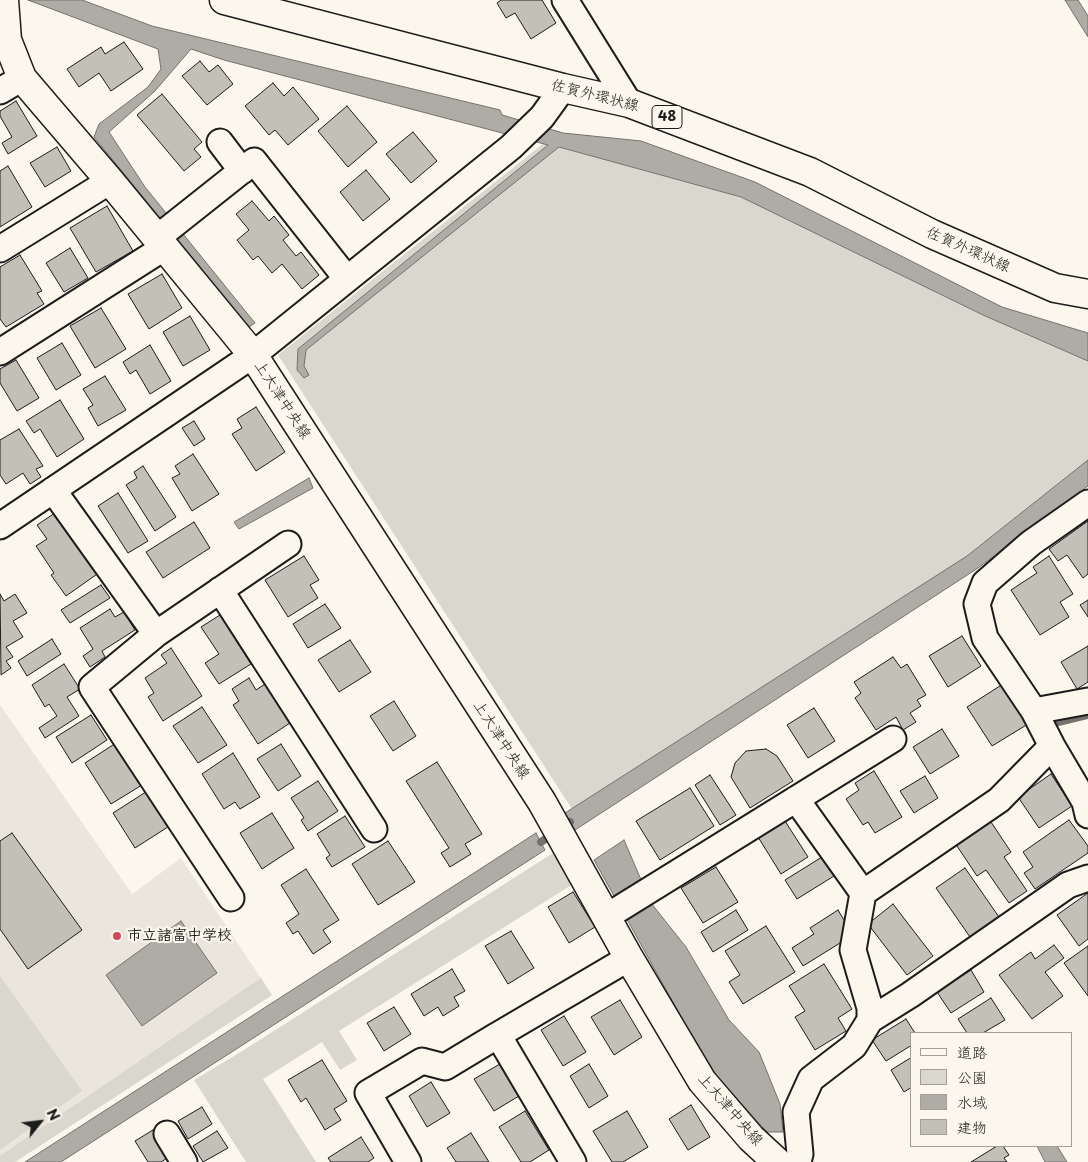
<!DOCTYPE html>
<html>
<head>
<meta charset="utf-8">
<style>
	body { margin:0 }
	#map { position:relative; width:1088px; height:1162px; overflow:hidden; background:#fbf7ec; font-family:"Playpen Sans","Klee One",sans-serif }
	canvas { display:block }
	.legend { position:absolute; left:910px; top:1032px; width:162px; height:115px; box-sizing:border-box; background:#fbf7ec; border:1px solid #a29f99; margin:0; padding:6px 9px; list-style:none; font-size:15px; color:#1c1c1c }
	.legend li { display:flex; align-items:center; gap:10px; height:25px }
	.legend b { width:25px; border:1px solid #a29f99 }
	.north { position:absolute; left:15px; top:1097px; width:50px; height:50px; -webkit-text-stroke:4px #fbf7ec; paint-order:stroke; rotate:61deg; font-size:14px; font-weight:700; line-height:20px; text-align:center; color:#1c1c1c }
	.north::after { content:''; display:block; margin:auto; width:18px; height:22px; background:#1c1c1c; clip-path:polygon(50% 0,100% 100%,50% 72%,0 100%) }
</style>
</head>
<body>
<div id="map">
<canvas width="1088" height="1162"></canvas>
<ul class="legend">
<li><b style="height:6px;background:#fbf7ec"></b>道路</li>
<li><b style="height:14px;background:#dad7ce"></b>公園</li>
<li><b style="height:14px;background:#afaca5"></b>水域</li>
<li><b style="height:14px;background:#c3c0b8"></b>建物</li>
</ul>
<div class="north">N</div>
</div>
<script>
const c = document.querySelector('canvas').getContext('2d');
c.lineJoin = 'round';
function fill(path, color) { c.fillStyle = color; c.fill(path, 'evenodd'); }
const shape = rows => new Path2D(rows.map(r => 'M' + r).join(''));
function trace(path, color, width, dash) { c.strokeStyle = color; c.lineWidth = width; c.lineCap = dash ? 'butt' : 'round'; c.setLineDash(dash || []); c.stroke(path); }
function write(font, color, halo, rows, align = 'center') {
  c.font = font + ' "Playpen Sans","Klee One",sans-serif'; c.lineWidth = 4.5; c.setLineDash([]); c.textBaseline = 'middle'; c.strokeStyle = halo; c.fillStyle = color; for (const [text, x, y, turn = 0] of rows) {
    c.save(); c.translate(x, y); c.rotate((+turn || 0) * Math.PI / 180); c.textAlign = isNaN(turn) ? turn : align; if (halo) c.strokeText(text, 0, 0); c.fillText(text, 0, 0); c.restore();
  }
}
const built = shape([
	[0,705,132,894,181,858,272,995,15,1162,0,1162]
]);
const green = shape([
	[544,143,741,197,983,315,1088,361,1088,460,967,556,572,809,278,355],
	[553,853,573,884,339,1031,357,1060,340,1070,322,1042,263,1079,316,1162,246,1162,194,1080,244,1050],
	[0,976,82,1091,0,1150],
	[261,978,272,995,15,1162,0,1162,0,1156]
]);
const water = shape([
	[28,0,82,0,152,26,500,110,502,115,563,133,641,141,755,182,1002,307,1088,333,1088,361,983,315,741,197,559,147,306,350,304,366,309,375,304,378,297,370,298,349,548,145,224,60,191,49,155,91,109,132,145,187,255,323,249,327,94,137,99,124,148,87,161,69,158,49,28,0],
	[1065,0,1078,0,1088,16,1088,37,1065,0],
	[1088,460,1088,486,978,568,575,830,565,813,967,556,1088,460],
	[309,478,313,488,239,529,234,522,309,478],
	[536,833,545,850,61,1162,25,1162,536,833],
	[624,840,651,903,686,947,729,1020,759,1052,780,1104,783,1132,767,1132,710,1069,594,860,624,840],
	[181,921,217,973,142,1026,106,975,181,921],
	[1037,1146,1057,1146,1067,1162,1045,1162,1037,1146]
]);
const stream = shape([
	[1058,722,1088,715],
	[541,842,570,822]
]);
const building = shape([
	[501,0,542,0,556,23,531,39,515,13,506,18,497,3,501,0],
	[124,42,143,69,111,91,99,73,79,87,67,69,101,47,105,54,124,42],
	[200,61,209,72,218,65,233,84,207,105,182,76,200,61],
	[273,83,284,96,293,87,319,119,288,145,275,130,269,135,245,106,273,83],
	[162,94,202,142,194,149,201,157,184,171,137,115,162,94],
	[16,101,37,136,8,154,2,143,12,137,0,116,0,111,16,101],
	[347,106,377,142,348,167,318,131,347,106],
	[413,132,437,161,411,183,386,154,413,132],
	[57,147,71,171,45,187,30,163,57,147],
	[8,166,32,207,0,227,0,171,8,166],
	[366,170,390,199,363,221,340,192,366,170],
	[252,201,269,221,274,216,289,235,283,240,296,256,301,252,319,275,302,289,282,264,272,273,258,256,253,260,237,240,249,230,236,214,252,201],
	[107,206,133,251,96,272,70,228,107,206],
	[70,248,88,278,64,292,46,263,70,248],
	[20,255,42,291,37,293,44,304,6,327,0,319,0,267,20,255],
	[162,274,182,308,149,329,128,294,162,274],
	[101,308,126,349,95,368,70,326,101,308],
	[190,316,210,350,183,366,163,332,190,316],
	[62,343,81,375,56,390,37,358,62,343],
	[150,345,171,381,150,394,136,370,130,374,123,362,150,345],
	[16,360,39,398,17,411,0,383,0,369,16,360],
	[105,376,126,410,98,426,88,408,93,405,83,389,105,376],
	[60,400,84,439,57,457,40,429,34,433,26,421,60,400],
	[256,407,285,452,256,471,232,434,242,428,237,419,256,407],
	[194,421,205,439,194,446,182,428,194,421],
	[19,429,43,466,36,469,41,477,30,484,23,473,6,484,0,475,0,440,19,429],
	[193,454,219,494,192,511,172,478,180,474,175,466,193,454],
	[143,466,176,517,155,531,126,485,137,478,134,472,143,466],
	[118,493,148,541,128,553,98,506,118,493],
	[58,511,100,572,66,596,51,575,54,573,36,546,47,539,37,525,58,511],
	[1088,521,1088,574,1083,578,1067,555,1058,561,1049,549,1088,521],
	[194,522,210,548,163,578,146,552,194,522],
	[304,556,319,580,310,585,318,598,288,617,265,580,304,556],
	[1049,556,1073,594,1060,602,1069,617,1040,635,1011,590,1037,573,1033,567,1049,556],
	[101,585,110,598,70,623,61,610,101,585],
	[0,594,4,601,15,594,27,613,13,621,23,637,6,647,13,657,6,661,11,668,1,675,0,594],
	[1088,600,1088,617,1080,605,1088,600],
	[325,604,341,628,308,648,293,624,325,604],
	[110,609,115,617,124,612,135,630,102,651,105,657,90,667,83,656,93,649,80,628,110,609],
	[220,615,251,664,219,684,205,663,219,654,201,627,220,615],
	[962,636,981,666,948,687,929,656,962,636],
	[52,639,61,654,27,676,18,661,52,639],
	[350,640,371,672,339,692,318,660,350,640],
	[1088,646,1088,682,1077,689,1061,662,1088,646],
	[171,648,202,696,163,721,148,697,154,693,145,678,167,663,161,655,171,648],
	[893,657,901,668,907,664,926,695,917,700,921,706,910,713,916,722,903,730,896,717,876,730,855,698,861,693,854,682,893,657],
	[64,664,80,689,67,697,79,716,45,738,39,728,57,716,49,704,45,707,32,685,64,664],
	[249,678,256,690,265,684,290,723,258,744,233,705,239,701,232,689,249,678],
	[1003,684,1028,724,992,746,967,707,1003,684],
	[394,701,416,736,393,751,370,716,394,701],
	[202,707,227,745,198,763,173,726,202,707],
	[814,708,835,741,808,758,787,725,814,708],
	[91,715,107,740,72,763,56,737,91,715],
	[942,729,959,756,930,774,913,747,942,729],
	[116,743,142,785,111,804,85,763,116,743],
	[281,744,301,776,278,791,257,759,281,744],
	[766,749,777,756,793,781,750,808,731,777,735,763,746,751,766,749],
	[233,753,260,797,240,809,235,802,224,809,202,774,233,753],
	[437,762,482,834,465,844,471,854,450,867,441,853,449,848,406,781,437,762],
	[874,771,902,817,875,833,868,822,863,825,846,799,859,790,855,783,874,771],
	[1051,774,1072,806,1039,828,1018,797,1051,774],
	[710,775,736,815,720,825,695,785,710,775],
	[925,776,938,798,914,813,900,791,925,776],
	[318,781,338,811,308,831,301,820,304,818,291,798,318,781],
	[690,788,714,826,660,860,636,821,690,788],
	[149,790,171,825,135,848,113,813,149,790],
	[272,813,294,848,262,869,240,833,272,813],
	[345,816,365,847,332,867,326,858,330,855,317,834,345,816],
	[989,819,1011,852,1004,857,1027,891,1009,903,986,870,977,876,955,843,989,819],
	[1069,820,1088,846,1088,853,1035,889,1024,873,1033,867,1023,852,1069,820],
	[785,821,808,857,781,874,758,837,785,821],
	[12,833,82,930,28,969,0,929,0,841,12,833],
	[388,841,415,882,378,905,352,864,388,841],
	[822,857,834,876,797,899,785,880,822,857],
	[716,867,738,902,703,923,681,888,716,867],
	[965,868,999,917,970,937,936,888,965,868],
	[306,869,339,920,323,930,331,942,313,954,298,931,293,934,286,923,299,914,281,885,306,869],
	[573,892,595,927,569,943,548,907,573,892],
	[1088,893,1088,939,1079,946,1057,915,1088,893],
	[893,904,933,956,907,975,868,924,893,904],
	[736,910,748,930,713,952,701,932,736,910],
	[838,910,853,935,803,966,792,948,814,934,810,928,838,910],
	[766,926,795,972,743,1004,729,982,740,975,725,951,766,926],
	[511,931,534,968,508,984,485,946,511,931],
	[1054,945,1064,958,1045,972,1063,996,1032,1019,999,975,1031,952,1035,959,1054,945],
	[1088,946,1088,996,1064,963,1088,946],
	[824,964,852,1009,838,1018,846,1031,815,1050,795,1017,805,1011,789,986,824,964],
	[452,969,465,991,454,997,459,1006,443,1016,438,1007,424,1016,411,994,452,969],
	[971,970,984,992,951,1013,937,992,971,970],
	[991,998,1005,1020,983,1033,967,1033,958,1019,991,998],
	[620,1000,642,1037,614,1055,591,1017,620,1000],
	[394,1007,411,1034,384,1051,367,1023,394,1007],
	[564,1016,586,1052,563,1066,541,1030,564,1016],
	[906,1019,915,1033,912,1033,912,1045,886,1061,872,1040,906,1019],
	[912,1057,912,1087,904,1092,891,1070,912,1057],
	[322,1060,347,1101,334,1109,341,1120,325,1130,306,1098,301,1102,288,1080,322,1060],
	[500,1064,519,1096,494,1111,474,1079,500,1064],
	[589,1064,608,1096,589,1108,570,1076,589,1064],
	[431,1082,450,1113,427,1127,409,1096,431,1082],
	[691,1105,710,1137,688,1150,669,1119,691,1105],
	[202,1107,212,1124,188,1139,178,1121,202,1107],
	[525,1111,549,1150,530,1162,521,1162,499,1127,525,1111],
	[627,1111,648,1147,623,1162,612,1162,593,1131,627,1111],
	[153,1130,169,1157,161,1162,148,1162,135,1141,153,1130],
	[217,1131,228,1148,203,1162,193,1146,217,1131],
	[471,1133,489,1162,456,1162,447,1148,471,1133],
	[361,1137,374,1158,368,1162,331,1162,328,1158,361,1137],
	[997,1146,1003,1146,1009,1155,1004,1158,1007,1162,971,1162,997,1146]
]);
const minor = shape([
	[565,0,629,103],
	[0,91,22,78],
	[220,142,242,171],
	[157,238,254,161,347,279],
	[0,249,110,181],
	[0,352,165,247],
	[53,490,156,634,92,687,231,898],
	[1088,503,1031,543,985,583,977,604,985,638,1034,711,1052,746,1085,802,1088,815],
	[0,526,253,355,511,147,542,117,563,88],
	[220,590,374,829],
	[156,634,288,544],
	[1034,711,1088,701],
	[796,799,863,893],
	[606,917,893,739],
	[870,1020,910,995,1068,885,1088,878],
	[167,1134,184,1162],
	[408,1162,368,1093,422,1061,445,1067,498,1035],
	[573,1162,498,1035,629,958],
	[798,1162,800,1154,796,1112,811,1079,854,1046,870,1020,870,1008,853,950,863,893,999,800,1052,746]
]);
const tertiary = shape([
	[4,0,7,40,22,78,110,181,253,355,542,802,629,958,702,1081,751,1138,777,1162]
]);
const primary = shape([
	[224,0,563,88,629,103,810,172,932,234,1055,288,1088,294]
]);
const markers = [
	[117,936,5,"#d1495b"]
];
const shields = [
	[667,117,30]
];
const shieldNames = [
	["48",667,117]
];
const streetNames = [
	["佐賀外環状線",595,96,14],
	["佐賀外環状線",968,250,24],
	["上大津中央線",282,400,57],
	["上大津中央線",501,740,57],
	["上大津中央線",730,1110,49]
];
const poiNames = [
	["市立諸富中学校",127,936]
];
fill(built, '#eae6dc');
fill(green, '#dad7ce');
fill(water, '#afaca5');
trace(water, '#74726e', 1);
trace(stream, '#74726e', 8);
fill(building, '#c3c0b8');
trace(building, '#1c1c1c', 1);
trace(minor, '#1c1c1c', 29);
trace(tertiary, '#1c1c1c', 31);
trace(primary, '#1c1c1c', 31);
trace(minor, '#fbf7ec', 25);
trace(tertiary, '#fbf7ec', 28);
trace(primary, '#fbf7ec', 28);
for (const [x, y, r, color] of markers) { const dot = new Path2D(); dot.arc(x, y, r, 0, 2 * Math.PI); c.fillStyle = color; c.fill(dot); trace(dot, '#fbf7ec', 2); }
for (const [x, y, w] of shields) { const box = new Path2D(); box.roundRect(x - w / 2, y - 11.5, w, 23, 4); c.fillStyle = '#fbf7ec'; c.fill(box); trace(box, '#1c1c1c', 1); }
write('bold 14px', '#1c1c1c', null, shieldNames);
write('15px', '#1c1c1c', '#fbf7ec', streetNames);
write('bold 15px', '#1c1c1c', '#fbf7ec', poiNames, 'left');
</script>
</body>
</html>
